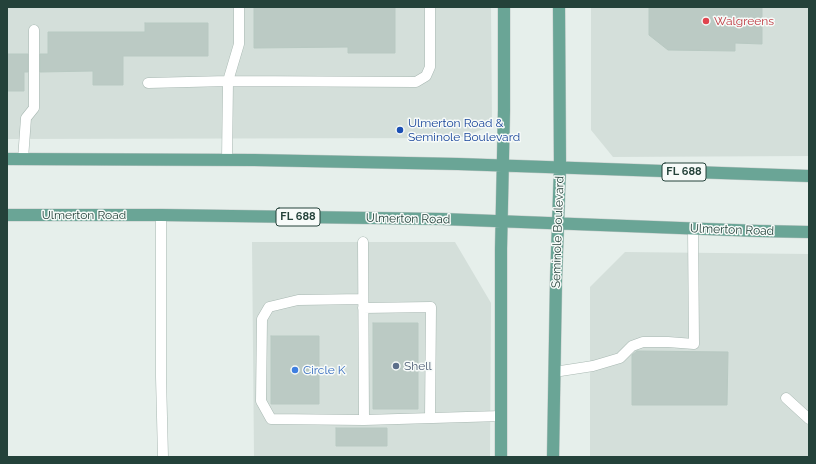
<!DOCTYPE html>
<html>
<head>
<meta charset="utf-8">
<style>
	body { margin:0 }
	#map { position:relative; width:816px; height:464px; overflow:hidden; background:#e6efeb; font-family:Raleway,sans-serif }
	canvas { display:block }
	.frame { position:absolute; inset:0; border:8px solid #24423a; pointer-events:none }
</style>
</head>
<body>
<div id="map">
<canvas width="816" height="464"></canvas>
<div class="frame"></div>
</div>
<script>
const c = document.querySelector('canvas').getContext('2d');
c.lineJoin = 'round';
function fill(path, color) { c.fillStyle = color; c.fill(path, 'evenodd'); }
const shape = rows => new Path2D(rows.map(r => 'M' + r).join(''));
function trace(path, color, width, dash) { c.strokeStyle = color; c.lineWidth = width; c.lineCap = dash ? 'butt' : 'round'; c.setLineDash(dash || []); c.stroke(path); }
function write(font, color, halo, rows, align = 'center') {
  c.font = font + ' Raleway,sans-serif'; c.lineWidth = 3; c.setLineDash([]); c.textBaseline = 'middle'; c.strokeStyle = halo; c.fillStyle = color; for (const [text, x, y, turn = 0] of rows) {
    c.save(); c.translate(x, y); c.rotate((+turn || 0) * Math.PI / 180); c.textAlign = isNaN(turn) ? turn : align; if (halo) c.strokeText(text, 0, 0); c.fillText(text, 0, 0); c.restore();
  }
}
const built = shape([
	[7,7,491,7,492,126,459,138,7,139],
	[591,7,809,7,809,156,613,157,591,130],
	[252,242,455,242,491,303,490,457,467,457,466,456,254,457],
	[625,252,809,254,809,457,590,457,590,287]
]);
const building = shape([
	[254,7,395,7,395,53,348,53,348,47,254,48,254,7],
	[649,7,762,7,762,44,735,43,735,51,668,50,649,35,649,7],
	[145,23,208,23,208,56,123,56,123,85,93,85,93,71,40,72,40,54,48,54,48,32,145,32,145,23],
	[7,54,28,54,28,72,24,72,24,91,7,91,7,54],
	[373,323,418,323,418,409,373,409,373,323],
	[271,336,319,336,319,404,271,404,271,336],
	[637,351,728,352,727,405,632,405,632,355,637,351],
	[336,428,387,428,387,446,336,446,336,428]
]);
const service = shape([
	[148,83,228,81,239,44,239,7],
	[23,159,26,118,34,108,34,30],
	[227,160,228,81,416,82,426,76,430,67,430,7],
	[161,215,161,377,163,457],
	[363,242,364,420,501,416],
	[363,299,298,300,269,307,262,319,261,401,271,419,364,420],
	[363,308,431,307,430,418],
	[554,372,593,366,620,358,632,346,643,342,668,342,694,344,693,229],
	[786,398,809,419]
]);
const primary = shape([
	[7,159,254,160,458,164,809,176],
	[7,215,161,215,442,219,759,231,809,232],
	[501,457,501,249,504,110,504,7],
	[553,457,556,281,560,167,559,7]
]);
const markers = [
	[706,21,4,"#e0444e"],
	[400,130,4,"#1a4fb4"],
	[396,366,4,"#5c6f8a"],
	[295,370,4,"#3f7fe0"]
];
const shields = [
	[684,172,44],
	[298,217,44]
];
const shieldNames = [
	["FL 688",684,172],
	["FL 688",298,217]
];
const healthNames = [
	["Walgreens",714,21]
];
const transitNames = [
	["Ulmerton Road &",408,123],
	["Seminole Boulevard",408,137]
];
const streetNames = [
	["Ulmerton Road",84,215],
	["Ulmerton Road",408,219,1],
	["Ulmerton Road",732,230,2],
	["Seminole Boulevard",558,232,-88]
];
const serviceNames = [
	["Shell",404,366]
];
const shopNames = [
	["Circle K",303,370]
];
fill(built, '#d4dfda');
fill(building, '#bbcac4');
trace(building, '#b8c9c2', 1);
trace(service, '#a8b8b2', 11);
trace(primary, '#c2cac8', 13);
trace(service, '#fff', 10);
trace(primary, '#6aa596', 12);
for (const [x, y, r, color] of markers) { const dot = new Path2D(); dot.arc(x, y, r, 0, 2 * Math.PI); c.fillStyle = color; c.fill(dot); trace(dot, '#f7fbf9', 1.5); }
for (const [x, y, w] of shields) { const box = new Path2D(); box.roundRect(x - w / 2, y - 9, w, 18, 3); c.fillStyle = '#f7fbf9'; c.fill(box); trace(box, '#24423a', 1); }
write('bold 11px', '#24423a', null, shieldNames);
write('12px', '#be3a42', '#f7fbf9', healthNames, 'left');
write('12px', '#164399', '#f7fbf9', transitNames, 'left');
write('12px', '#24423a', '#f7fbf9', streetNames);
write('12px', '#4e5e75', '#f7fbf9', serviceNames, 'left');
write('12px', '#366cbe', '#f7fbf9', shopNames, 'left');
</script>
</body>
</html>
